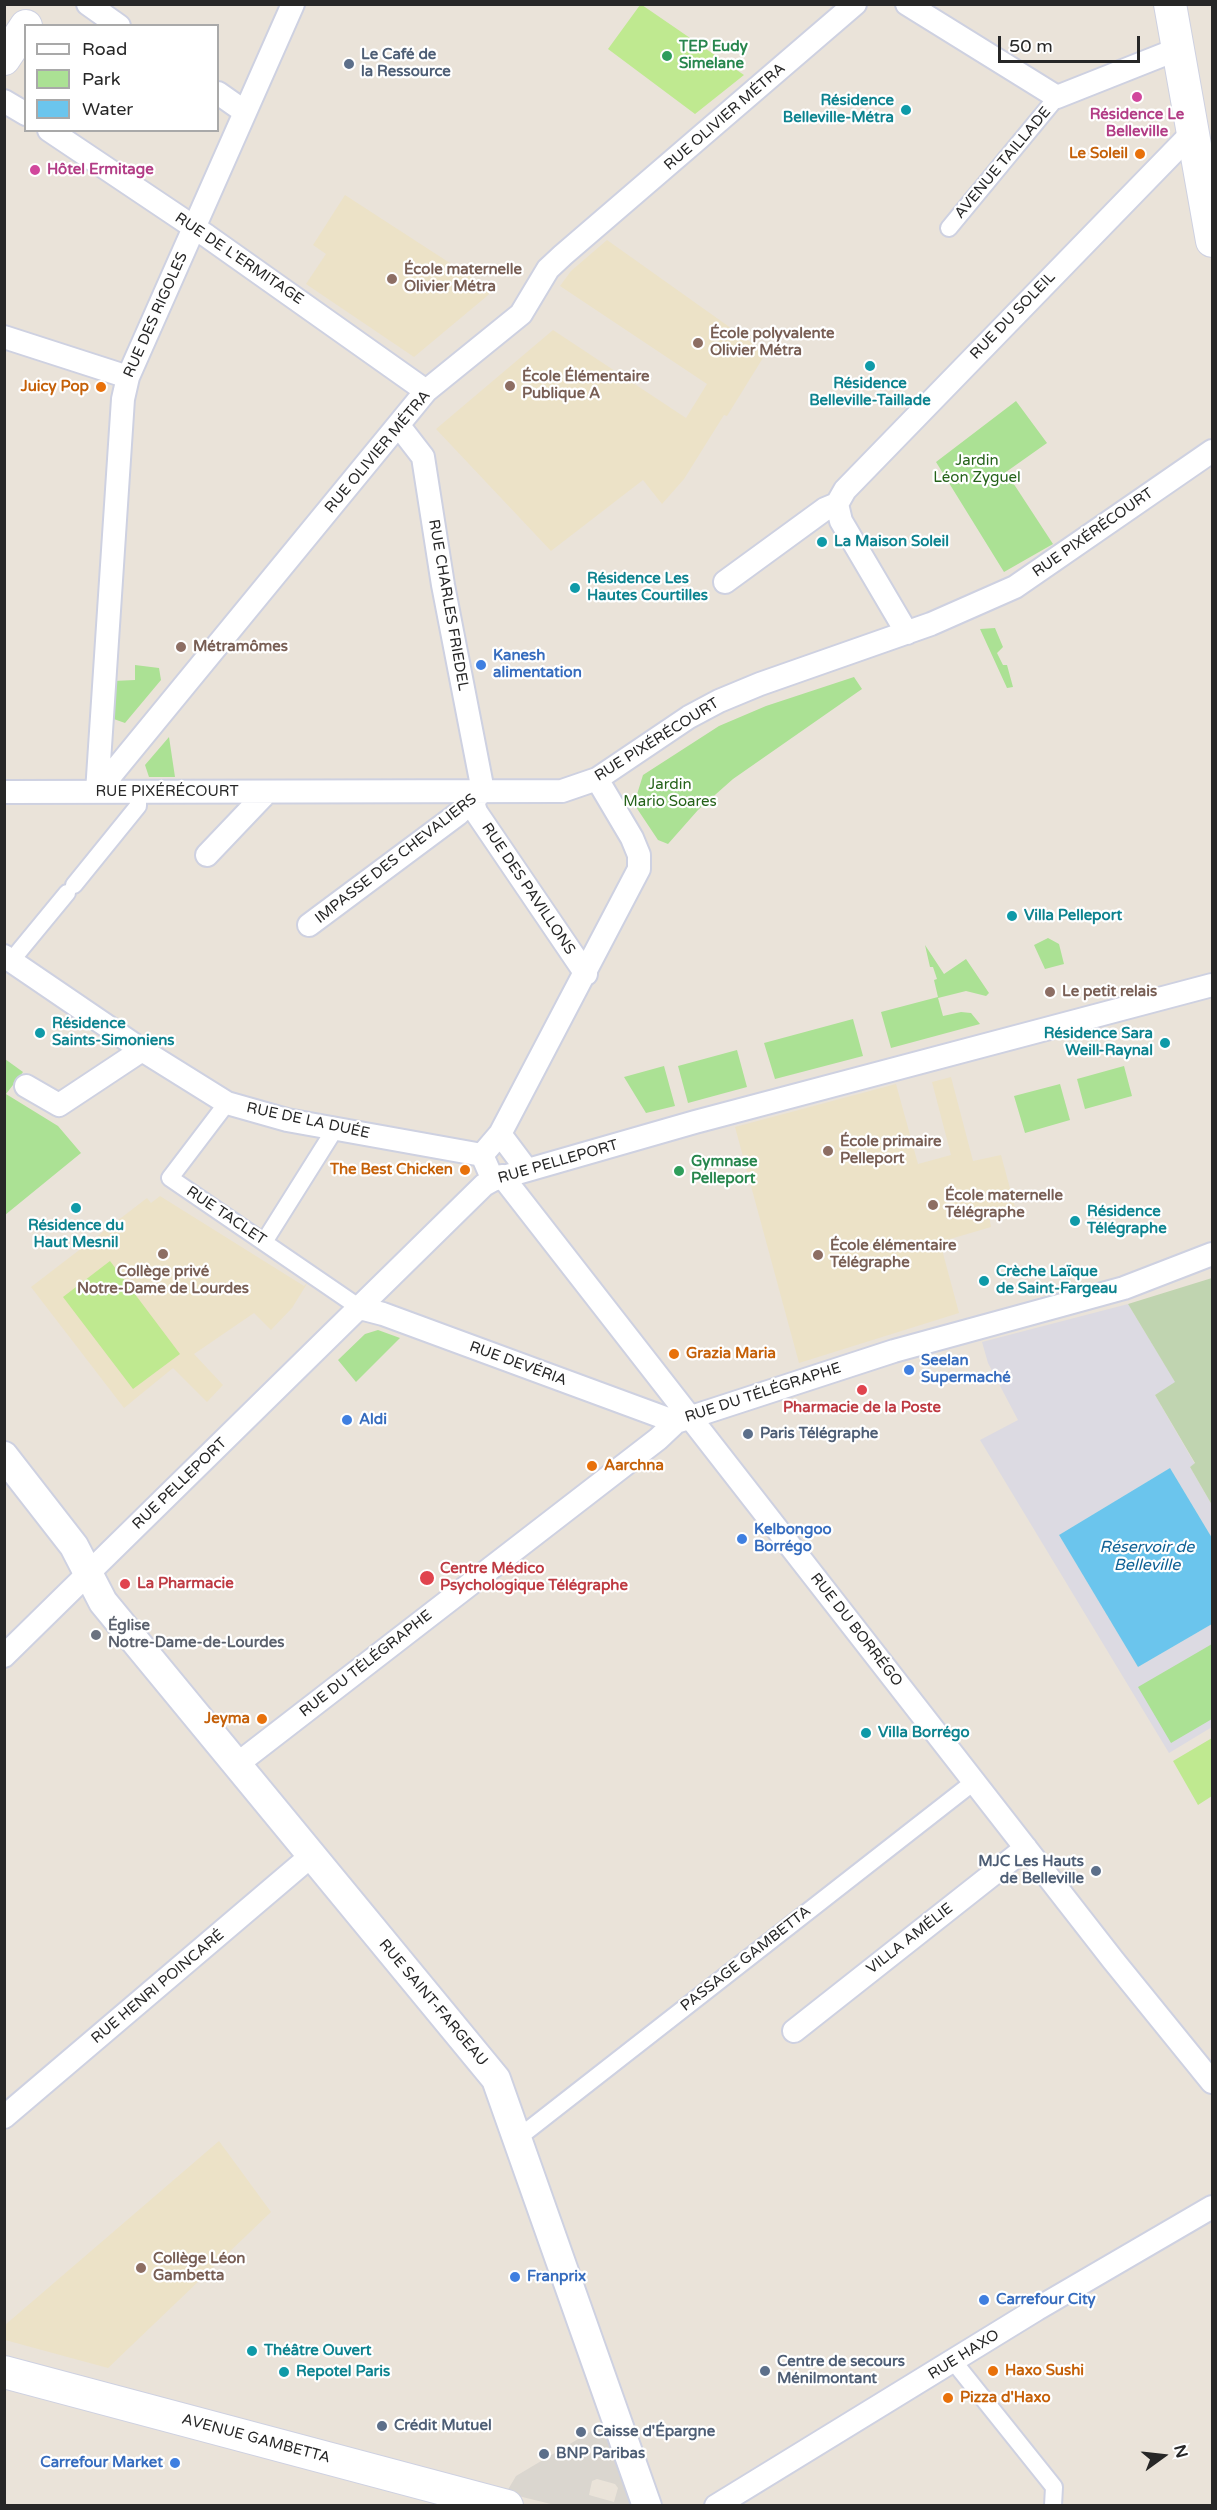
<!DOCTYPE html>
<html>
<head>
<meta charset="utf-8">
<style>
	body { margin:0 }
	#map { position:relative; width:1217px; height:2510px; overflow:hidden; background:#eae3d9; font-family:"Varela Round",sans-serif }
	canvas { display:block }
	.frame { position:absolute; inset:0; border:6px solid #272727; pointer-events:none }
	.legend { position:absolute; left:24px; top:24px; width:195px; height:108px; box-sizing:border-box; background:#fff; border:2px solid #a9a9a9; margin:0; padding:8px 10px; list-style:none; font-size:18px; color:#272727 }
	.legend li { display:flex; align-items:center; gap:12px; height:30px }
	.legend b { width:30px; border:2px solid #a9a9a9 }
	.north { position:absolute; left:1133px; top:2426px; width:60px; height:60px; -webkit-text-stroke:4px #fff; paint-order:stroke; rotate:75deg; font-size:16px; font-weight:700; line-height:24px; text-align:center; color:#272727 }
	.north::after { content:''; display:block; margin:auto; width:21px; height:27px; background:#272727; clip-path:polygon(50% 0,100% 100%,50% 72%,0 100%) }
	.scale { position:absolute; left:998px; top:36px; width:142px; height:27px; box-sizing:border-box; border:3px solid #272727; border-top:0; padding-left:8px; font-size:18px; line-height:21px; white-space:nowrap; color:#272727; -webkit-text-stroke:4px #fff; paint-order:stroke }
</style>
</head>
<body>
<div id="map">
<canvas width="1217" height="2510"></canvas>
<div class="frame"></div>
<ul class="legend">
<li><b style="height:8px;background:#fff"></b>Road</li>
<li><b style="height:16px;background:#abe194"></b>Park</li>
<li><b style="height:16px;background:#6bc5ed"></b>Water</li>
</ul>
<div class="north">N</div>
<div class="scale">50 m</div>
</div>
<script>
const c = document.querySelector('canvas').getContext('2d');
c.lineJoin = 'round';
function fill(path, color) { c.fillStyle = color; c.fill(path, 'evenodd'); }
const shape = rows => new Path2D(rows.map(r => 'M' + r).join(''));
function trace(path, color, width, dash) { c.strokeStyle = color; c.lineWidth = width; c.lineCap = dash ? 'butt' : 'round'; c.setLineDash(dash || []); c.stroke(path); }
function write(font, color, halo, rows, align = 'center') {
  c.font = font + ' "Varela Round",sans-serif'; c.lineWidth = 4.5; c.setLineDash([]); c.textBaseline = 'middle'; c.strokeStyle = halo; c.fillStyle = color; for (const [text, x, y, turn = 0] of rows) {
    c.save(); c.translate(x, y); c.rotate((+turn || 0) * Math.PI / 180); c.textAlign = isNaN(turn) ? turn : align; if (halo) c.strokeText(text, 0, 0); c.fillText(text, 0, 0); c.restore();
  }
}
const industrial = shape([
	[1128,1304,1176,1383,1155,1395,1195,1464,1190,1467,1212,1505,1212,1538,1170,1468,1059,1535,1138,1667,1212,1624,1212,1727,1169,1753,980,1440,1018,1420,988,1363,982,1342]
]);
const education = shape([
	[345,195,493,291,414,357,306,284,326,254,313,245],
	[607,240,766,353,727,416,724,415,684,479,662,504,643,480,551,551,436,429,553,330,686,418,707,384,560,286,571,271],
	[951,1077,973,1161,1001,1155,1015,1207,989,1215,991,1227,940,1242,959,1313,799,1363,735,1127,896,1084,918,1164,951,1155,932,1082],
	[160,1196,304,1286,308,1282,292,1308,271,1330,254,1313,194,1354,223,1385,207,1402,173,1368,124,1408,31,1287,147,1198,151,1203],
	[219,2141,271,2212,108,2368,5,2340,5,2325]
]);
const green = shape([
	[1016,401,1047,443,1006,472,1053,544,1004,572,936,462],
	[995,628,1003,647,997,653,1003,665,1007,665,1013,687,1007,688,980,629],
	[135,665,159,668,161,680,125,723,111,718,113,681,135,680],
	[854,677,862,689,733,779,698,810,668,844,658,840,634,804,643,775,719,726,766,706],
	[169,737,175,777,149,777,145,765],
	[1048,938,1059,944,1064,964,1045,969,1034,945],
	[925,945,944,974,966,959,989,993,986,996,966,991,938,998,943,1016,961,1012,971,1013,980,1024,891,1048,881,1012,938,997,934,980,937,979,933,967,930,967],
	[853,1019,863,1056,775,1079,764,1043],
	[737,1050,747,1087,688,1103,678,1066],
	[5,1059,23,1072,6,1094,58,1126,81,1153,5,1215],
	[664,1066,675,1106,646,1113,624,1077],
	[1124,1066,1132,1096,1085,1109,1077,1079],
	[1060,1084,1070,1120,1025,1133,1014,1096],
	[378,1330,400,1338,356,1382,338,1360,365,1334],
	[1212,1644,1212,1719,1171,1743,1138,1687]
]);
const cemetery = shape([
	[1212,1278,1212,1505,1190,1467,1195,1463,1155,1395,1175,1382,1128,1304]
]);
const pitch = shape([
	[640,5,642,5,744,75,695,114,608,49],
	[110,1261,180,1354,133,1389,63,1297],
	[1212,1738,1212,1796,1198,1805,1173,1761]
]);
const plaza = shape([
	[605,2423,631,2506,555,2505,506,2493,516,2476],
	[597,2479,615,2484,618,2488,614,2502,589,2495,592,2481]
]);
const water = shape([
	[1170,1468,1212,1538,1212,1624,1138,1667,1059,1535]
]);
const pedestrian = shape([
	[949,228,1057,97],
	[74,885,138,806,138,791],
	[11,961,67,893],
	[227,1103,170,1178,360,1308],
	[264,1242,335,1129],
	[518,2138,975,1781],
	[954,2362,1054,2487,1053,2506]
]);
const minor = shape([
	[88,4,119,26],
	[907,4,1057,97,1178,49],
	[218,93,245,112],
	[4,101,26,114],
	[49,130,207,236,426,391],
	[4,337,128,377],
	[399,426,423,457,443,585,483,791],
	[725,582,825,509,837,504],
	[907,633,841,521,837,504,845,490,1194,131],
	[4,792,562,791,597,779,689,717,719,701,760,684,931,624,1015,587,1212,451],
	[97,792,426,391,521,314,548,269,563,255,855,4],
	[97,792,123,399,128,377,293,4],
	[473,802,476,812,586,974],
	[207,855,267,792],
	[309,925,458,814,483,791],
	[4,956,142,1050,227,1103,287,1120,482,1155,493,1180],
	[26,1086,59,1105,142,1050],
	[500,1134,527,1170],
	[482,1155,500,1134,639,869,639,855,632,838,597,779],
	[502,1176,1113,1960,1212,2082],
	[360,1308,383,1314,676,1422],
	[4,1656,484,1185,493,1180,695,1122,1212,985],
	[236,1765,658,1439,676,1422,894,1351,1124,1288,1212,1254],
	[794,2031,1026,1848],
	[4,2117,311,1856],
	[716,2506,1037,2309,1212,2207]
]);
const tertiary = shape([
	[4,1456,74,1546,103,1602,496,2079,647,2506]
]);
const secondary = shape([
	[1170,4,1212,241],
	[4,59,26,26],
	[4,2372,507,2506]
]);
const markers = [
	[667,56,6,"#2e9e5b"],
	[349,64,6,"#5c6f8a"],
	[1137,97,6,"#d1479c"],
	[906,110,6,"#0f9aa8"],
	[1140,154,6,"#e8710a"],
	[35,170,6,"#d1479c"],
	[392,279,6,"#8d6e63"],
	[698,343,6,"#8d6e63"],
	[870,366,6,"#0f9aa8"],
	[510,386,6,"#8d6e63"],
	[101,387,6,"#e8710a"],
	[822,542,6,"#0f9aa8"],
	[575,588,6,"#0f9aa8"],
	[181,647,6,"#8d6e63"],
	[481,665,6,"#3f7fe0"],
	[1012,916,6,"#0f9aa8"],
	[1050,992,6,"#8d6e63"],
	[40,1033,6,"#0f9aa8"],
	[1165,1043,6,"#0f9aa8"],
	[828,1151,6,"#8d6e63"],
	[465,1170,6,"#e8710a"],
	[679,1171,6,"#2e9e5b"],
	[933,1205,6,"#8d6e63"],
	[76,1208,6,"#0f9aa8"],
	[1075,1221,6,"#0f9aa8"],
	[163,1254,6,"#8d6e63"],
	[818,1255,6,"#8d6e63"],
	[984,1281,6,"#0f9aa8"],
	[674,1354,6,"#e8710a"],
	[909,1370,6,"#3f7fe0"],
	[862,1390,6,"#e0444e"],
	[347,1420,6,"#3f7fe0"],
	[748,1434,6,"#5c6f8a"],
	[592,1466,6,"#e8710a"],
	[742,1539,6,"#3f7fe0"],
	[427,1578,8,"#e0444e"],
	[125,1584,6,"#e0444e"],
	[96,1635,6,"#6b7280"],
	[262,1719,6,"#e8710a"],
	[866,1733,6,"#0f9aa8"],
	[1096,1871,6,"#5c6f8a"],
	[141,2268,6,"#8d6e63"],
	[515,2277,6,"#3f7fe0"],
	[984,2300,6,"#3f7fe0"],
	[252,2351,6,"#0f9aa8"],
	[765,2371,6,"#5c6f8a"],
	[993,2371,6,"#e8710a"],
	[284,2372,6,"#0f9aa8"],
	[948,2398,6,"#e8710a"],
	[382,2426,6,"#5c6f8a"],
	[581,2432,6,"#5c6f8a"],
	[544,2454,6,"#5c6f8a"],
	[175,2463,6,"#3f7fe0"]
];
const leisureNames = [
	["TEP Eudy",679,47],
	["Simelane",679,64],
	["Gymnase",691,1162],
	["Pelleport",691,1179]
];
const serviceNames = [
	["Le Café de",361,55],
	["la Ressource",361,72],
	["Paris Télégraphe",760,1434],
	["MJC Les Hauts",1084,1862,"right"],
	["de Belleville",1084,1879,"right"],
	["Centre de secours",777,2362],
	["Ménilmontant",777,2379],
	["Crédit Mutuel",394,2426],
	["Caisse d'Épargne",593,2432],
	["BNP Paribas",556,2454]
];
const cultureNames = [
	["Résidence",894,101,"right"],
	["Belleville-Métra",894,118,"right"],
	["Résidence",870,384,"center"],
	["Belleville-Taillade",870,401,"center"],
	["La Maison Soleil",834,542],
	["Résidence Les",587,579],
	["Hautes Courtilles",587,596],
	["Villa Pelleport",1024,916],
	["Résidence",52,1024],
	["Saints-Simoniens",52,1041],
	["Résidence Sara",1153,1034,"right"],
	["Weill-Raynal",1153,1051,"right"],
	["Résidence",1087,1212],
	["Télégraphe",1087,1229],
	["Résidence du",76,1226,"center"],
	["Haut Mesnil",76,1243,"center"],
	["Crèche Laïque",996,1272],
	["de Saint-Fargeau",996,1289],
	["Villa Borrégo",878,1733],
	["Théâtre Ouvert",264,2351],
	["Repotel Paris",296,2372]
];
const hotelNames = [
	["Résidence Le",1137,115],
	["Belleville",1137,132],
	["Hôtel Ermitage",47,170,"left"]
];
const streetNames = [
	["RUE OLIVIER MÉTRA",725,117,-41],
	["AVENUE TAILLADE",1003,163,-50],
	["RUE DE L'ERMITAGE",239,259,34],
	["RUE DES RIGOLES",156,315,-66],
	["RUE DU SOLEIL",1013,316,-46],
	["RUE OLIVIER MÉTRA",378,452,-50],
	["RUE PIXÉRÉCOURT",1093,533,-35],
	["RUE CHARLES FRIEDEL",448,605,80],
	["RUE PIXÉRÉCOURT",657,740,-32],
	["RUE PIXÉRÉCOURT",167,792],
	["IMPASSE DES CHEVALIERS",396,859,-38],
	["RUE DES PAVILLONS",528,889,56],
	["RUE DE LA DUÉE",308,1121,12],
	["RUE PELLEPORT",558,1162,-16],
	["RUE TACLET",226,1216,34],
	["RUE DEVÉRIA",518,1364,20],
	["RUE DU TÉLÉGRAPHE",763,1393,-18],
	["RUE PELLEPORT",180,1484,-44],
	["RUE DU BORRÉGO",856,1630,52],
	["RUE DU TÉLÉGRAPHE",366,1664,-38],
	["VILLA AMÉLIE",910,1939,-38],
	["PASSAGE GAMBETTA",746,1959,-38],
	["RUE HENRI POINCARÉ",158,1987,-40],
	["RUE SAINT-FARGEAU",433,2003,50],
	["RUE HAXO",964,2355,-32],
	["AVENUE GAMBETTA",256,2439,15]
];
const foodNames = [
	["Le Soleil",1128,154],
	["Juicy Pop",89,387],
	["The Best Chicken",453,1170],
	["Grazia Maria",686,1354,"left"],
	["Aarchna",604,1466,"left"],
	["Jeyma",250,1719],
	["Haxo Sushi",1005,2371,"left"],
	["Pizza d'Haxo",960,2398,"left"]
];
const educationNames = [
	["École maternelle",404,270],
	["Olivier Métra",404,287],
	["École polyvalente",710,334],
	["Olivier Métra",710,351],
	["École Élémentaire",522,377],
	["Publique A",522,394],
	["Métramômes",193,647],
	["Le petit relais",1062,992],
	["École primaire",840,1142],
	["Pelleport",840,1159],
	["École maternelle",945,1196],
	["Télégraphe",945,1213],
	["École élémentaire",830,1246],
	["Télégraphe",830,1263],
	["Collège privé",163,1272,"center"],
	["Notre-Dame de Lourdes",163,1289,"center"],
	["Collège Léon",153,2259],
	["Gambetta",153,2276]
];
const parkNames = [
	["Jardin",977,461],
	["Léon Zyguel",977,478],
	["Jardin",670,785],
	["Mario Soares",670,802]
];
const shopNames = [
	["Kanesh",493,656],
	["alimentation",493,673],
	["Seelan",921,1361],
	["Supermaché",921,1378],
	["Aldi",359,1420],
	["Kelbongoo",754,1530],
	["Borrégo",754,1547],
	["Franprix",527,2277],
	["Carrefour City",996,2300],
	["Carrefour Market",163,2463,"right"]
];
const healthNames = [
	["Pharmacie de la Poste",862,1408,"center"],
	["Centre Médico",440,1569],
	["Psychologique Télégraphe",440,1586],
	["La Pharmacie",137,1584]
];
const worshipNames = [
	["Église",108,1626],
	["Notre-Dame-de-Lourdes",108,1643]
];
const waterNames = [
	["Réservoir de",1147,1548],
	["Belleville",1147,1566]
];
fill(industrial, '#dcdae2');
fill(education, '#ece2c7');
fill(green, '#abe194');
fill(cemetery, '#c0d4b0');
fill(pitch, '#bfe990');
fill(plaza, '#dad6cf');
fill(water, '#6bc5ed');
trace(pedestrian, '#ced1e1', 20);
trace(minor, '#ced1e1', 26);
trace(tertiary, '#ced1e1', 32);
trace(secondary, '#ced1e1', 34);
trace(pedestrian, '#fff', 16);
trace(minor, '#fff', 22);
trace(tertiary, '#fff', 28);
trace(secondary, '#fff', 32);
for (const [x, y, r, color] of markers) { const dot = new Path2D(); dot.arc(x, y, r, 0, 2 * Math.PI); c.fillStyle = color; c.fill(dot); trace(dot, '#fff', 2); }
write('bold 15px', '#27864d', '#fff', leisureNames, 'left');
write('bold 15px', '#4e5e75', '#fff', serviceNames, 'left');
write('bold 15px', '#0d838f', '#fff', cultureNames, 'left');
write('bold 15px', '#b23c85', '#fff', hotelNames);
write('15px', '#272727', '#fff', streetNames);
write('bold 15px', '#c56008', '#fff', foodNames, 'right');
write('bold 15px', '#785e54', '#fff', educationNames, 'left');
write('15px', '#256219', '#fff', parkNames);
write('bold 15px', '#366cbe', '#fff', shopNames, 'left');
write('bold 15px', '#be3a42', '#fff', healthNames, 'left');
write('bold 15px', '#5b616d', '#fff', worshipNames, 'left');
write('italic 16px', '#0e6195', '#fff', waterNames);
</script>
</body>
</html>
